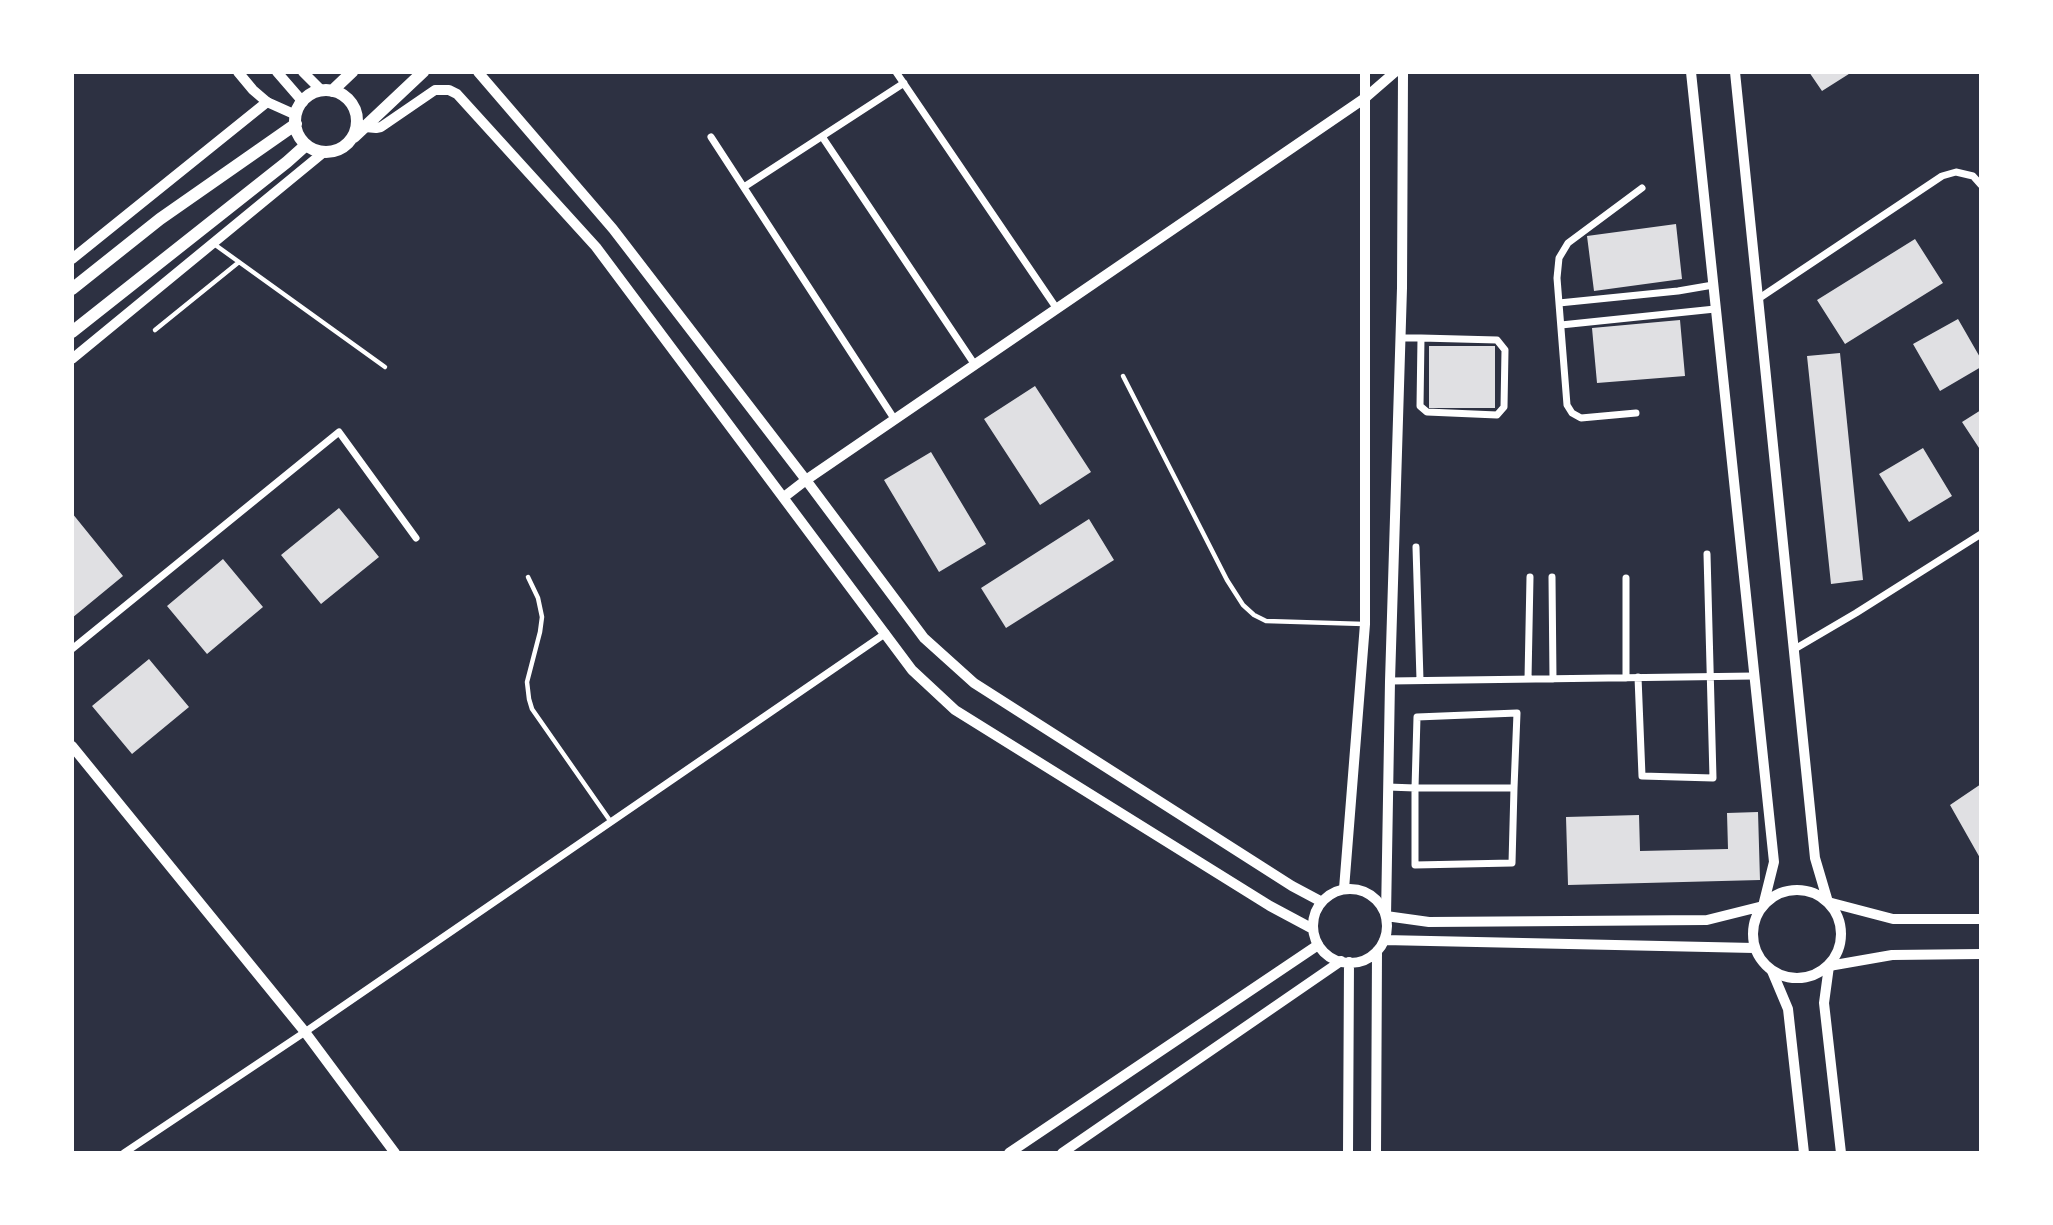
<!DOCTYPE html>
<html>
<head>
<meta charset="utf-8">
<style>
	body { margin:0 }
	#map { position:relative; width:2053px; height:1225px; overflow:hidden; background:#2d3142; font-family:Signika,sans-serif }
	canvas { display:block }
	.frame { position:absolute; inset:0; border:74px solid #fff; pointer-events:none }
</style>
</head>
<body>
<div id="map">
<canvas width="2053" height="1225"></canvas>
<div class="frame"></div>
</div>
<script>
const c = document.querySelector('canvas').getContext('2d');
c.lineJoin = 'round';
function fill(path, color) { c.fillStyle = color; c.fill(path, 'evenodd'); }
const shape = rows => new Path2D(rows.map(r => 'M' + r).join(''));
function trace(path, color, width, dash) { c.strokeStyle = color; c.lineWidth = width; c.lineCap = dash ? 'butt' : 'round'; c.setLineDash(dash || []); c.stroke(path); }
const building = shape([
	[1809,72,1852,72,1822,91],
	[1676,224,1682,279,1594,291,1587,236],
	[1915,239,1943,283,1845,344,1817,300],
	[1958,319,1981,359,1981,367,1940,391,1913,344],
	[1680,320,1685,376,1597,383,1592,328],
	[1429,346,1495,346,1495,408,1429,408],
	[1840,353,1863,580,1831,584,1807,356],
	[1035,386,1091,472,1040,505,984,419],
	[1981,410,1981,451,1962,422],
	[1923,448,1952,496,1909,522,1879,474],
	[931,452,986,544,939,572,884,480],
	[339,508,379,557,321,604,281,555],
	[72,513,123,576,72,618],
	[1089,519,1114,560,1006,628,981,588],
	[223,559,263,607,207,654,167,606],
	[149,659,189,707,132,754,92,706],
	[1981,784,1981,857,1980,858,1950,805],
	[1758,812,1760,880,1568,885,1566,817,1639,815,1640,851,1728,849,1727,813]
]);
const service = shape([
	[214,244,385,367],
	[155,330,239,262],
	[1123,376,1227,580,1243,605,1254,615,1266,621,1364,624],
	[528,577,538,598,542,617,540,632,527,682,529,699,532,709,611,822]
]);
const minor = shape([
	[896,72,1057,309],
	[711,137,895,420],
	[823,138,975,365],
	[744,187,904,83],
	[1758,299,1942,176,1956,172,1973,176,1981,185],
	[1559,303,1678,291,1713,285],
	[1561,325,1715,309],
	[1401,338,1421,338,1497,340,1505,350,1504,407,1497,415,1427,412,1420,406,1421,338],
	[1636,413,1581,418,1572,413,1567,405,1557,278,1559,258,1568,243,1642,188],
	[1416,547,1420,680],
	[1552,577,1553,679],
	[72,649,339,432,416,538],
	[1793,650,1856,613,1981,534],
	[1638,677,1642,776,1713,778,1707,554],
	[1626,678,1626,578],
	[1528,679,1530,577],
	[1390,681,1754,676],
	[1388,787,1415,788,1417,717,1517,713,1514,788,1512,863,1415,865,1415,788,1514,788],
	[124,1153,305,1032,886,633]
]);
const tertiary = shape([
	[72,259,267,102],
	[72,359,324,152],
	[784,497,806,480,1365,98,1395,72],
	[72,746,305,1032,395,1153],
	[1344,889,1365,624,1365,72],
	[1386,916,1390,681,1402,288,1403,72],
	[1829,966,1824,1003,1841,1153],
	[1772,971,1788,1009,1804,1153],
	[1009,1153,1318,945],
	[1062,1153,1341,961]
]);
const secondary = shape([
	[238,72,253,90,267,102,296,115],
	[277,72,303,102],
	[303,72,322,91],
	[478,72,613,229,806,480,924,638,974,683,1292,886,1322,902],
	[1735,72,1815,858,1828,902,1893,919,1981,919],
	[365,127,376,128,381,127,435,90,449,90,457,94,596,247,912,670,955,710,1270,906,1313,929],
	'1313 926a37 37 0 1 1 74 0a37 37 0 1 1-74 0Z',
	'1753 934a44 44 0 1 1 88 0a44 44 0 1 1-88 0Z',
	[1386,916,1429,922,1707,920,1763,906,1774,862,1691,72],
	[1384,940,1754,948],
	[1829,966,1892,955,1981,954],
	[1348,1153,1349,962],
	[1376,1153,1377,951]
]);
const primary = shape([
	'295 121a31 31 0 1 1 62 0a31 31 0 1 1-62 0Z',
	[332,91,352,72],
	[354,137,423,72],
	[72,289,160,219,296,124],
	[72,332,287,162,306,145]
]);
fill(building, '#e0e0e3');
trace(service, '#fff', 4.5);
trace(minor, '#fff', 7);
trace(tertiary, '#fff', 10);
trace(secondary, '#fff', 10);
trace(primary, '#fff', 12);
</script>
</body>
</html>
